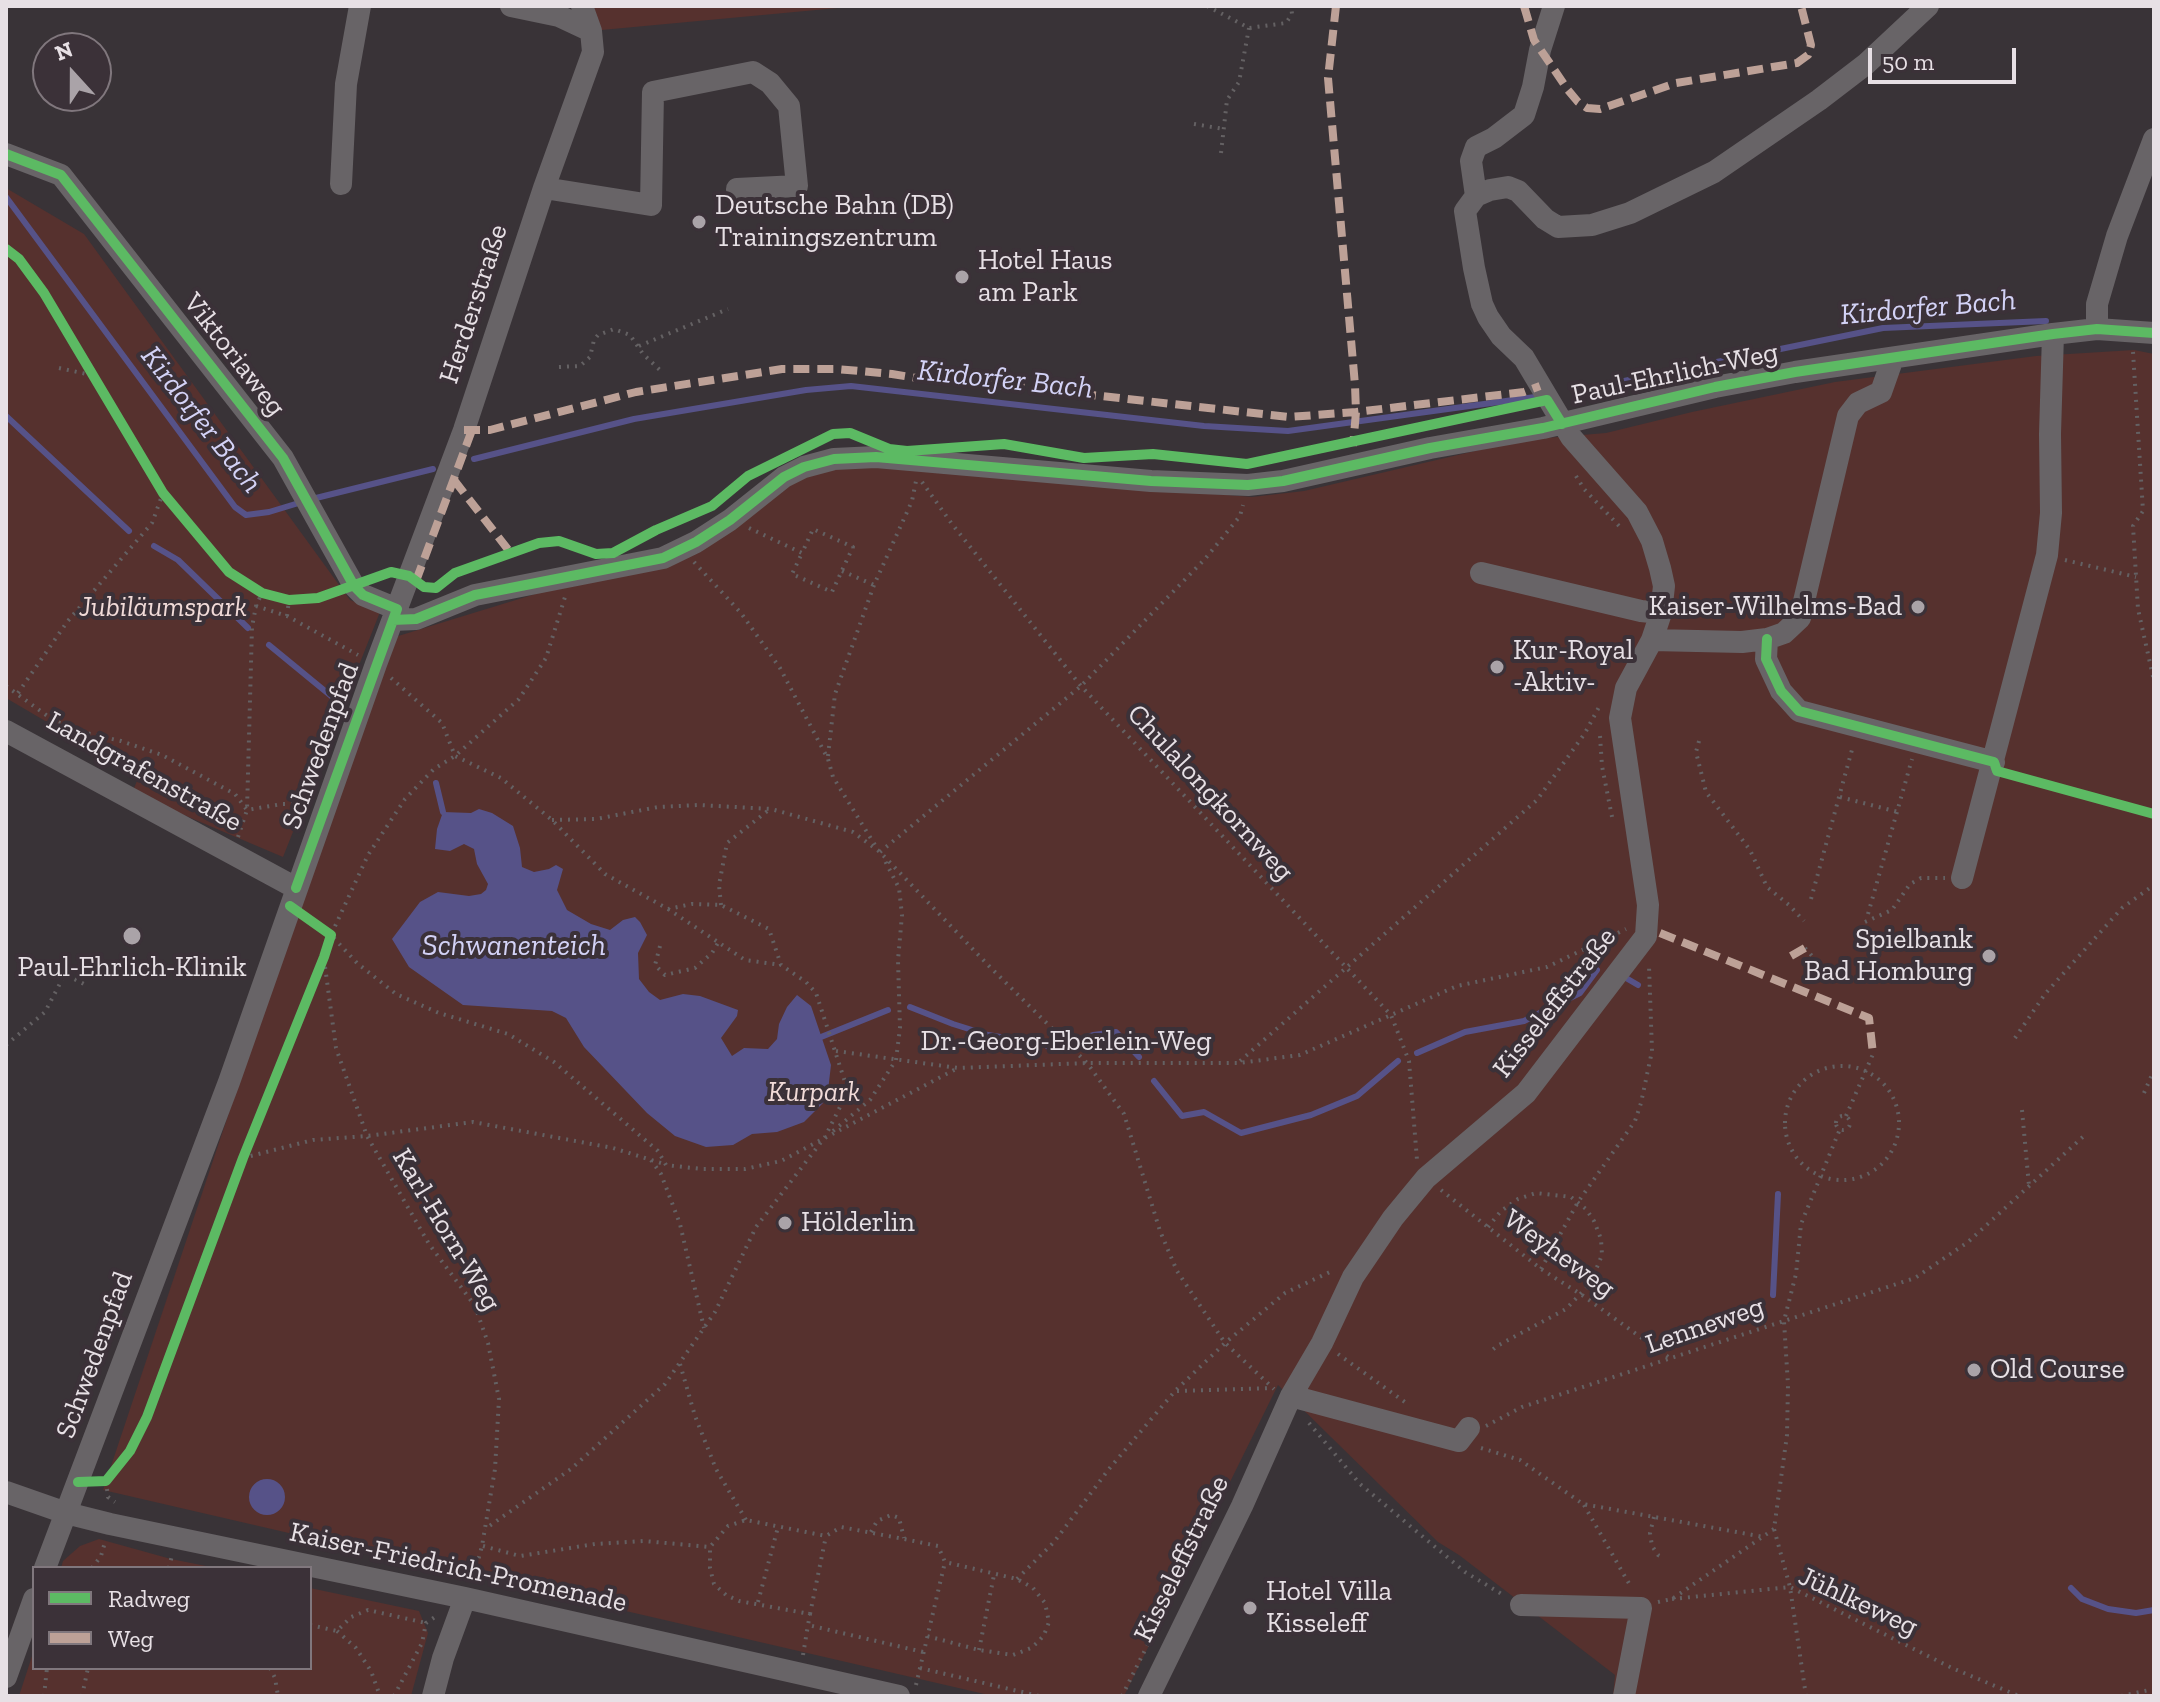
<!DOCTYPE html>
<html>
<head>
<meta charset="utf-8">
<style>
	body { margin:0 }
	#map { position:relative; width:2160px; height:1702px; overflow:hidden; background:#393337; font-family:"Zilla Slab",serif }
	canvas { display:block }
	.frame { position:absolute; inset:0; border:8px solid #e7e0e5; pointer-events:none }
	.legend { position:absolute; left:32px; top:1566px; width:280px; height:104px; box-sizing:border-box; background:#3b3138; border:2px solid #80777d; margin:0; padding:10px 14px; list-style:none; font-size:24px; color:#e7e0e5 }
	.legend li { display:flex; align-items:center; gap:16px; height:40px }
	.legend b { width:40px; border:2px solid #80777d }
	.north { position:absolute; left:32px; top:32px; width:80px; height:80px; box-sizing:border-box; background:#3b3138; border:2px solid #80777d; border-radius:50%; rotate:339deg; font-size:22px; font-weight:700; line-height:32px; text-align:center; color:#e7e0e5 }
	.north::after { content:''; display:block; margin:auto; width:28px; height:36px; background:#aaa3a8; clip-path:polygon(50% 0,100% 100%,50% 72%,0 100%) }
	.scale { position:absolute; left:1868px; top:48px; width:148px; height:36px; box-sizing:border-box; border:4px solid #e7e0e5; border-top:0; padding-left:10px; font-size:24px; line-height:28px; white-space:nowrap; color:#e7e0e5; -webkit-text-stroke:6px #3b3138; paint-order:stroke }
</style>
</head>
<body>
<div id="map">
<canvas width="2160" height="1702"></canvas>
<div class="frame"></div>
<ul class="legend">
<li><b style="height:10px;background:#5cba63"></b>Radweg</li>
<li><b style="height:10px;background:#bda197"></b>Weg</li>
</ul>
<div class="north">N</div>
<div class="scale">50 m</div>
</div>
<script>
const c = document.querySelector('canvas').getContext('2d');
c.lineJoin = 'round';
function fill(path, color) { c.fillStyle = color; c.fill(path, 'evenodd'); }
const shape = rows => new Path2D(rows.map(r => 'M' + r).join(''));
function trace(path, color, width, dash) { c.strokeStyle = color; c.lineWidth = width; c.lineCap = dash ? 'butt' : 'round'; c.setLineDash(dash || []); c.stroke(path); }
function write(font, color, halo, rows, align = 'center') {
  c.font = font + ' "Zilla Slab",serif'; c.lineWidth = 8; c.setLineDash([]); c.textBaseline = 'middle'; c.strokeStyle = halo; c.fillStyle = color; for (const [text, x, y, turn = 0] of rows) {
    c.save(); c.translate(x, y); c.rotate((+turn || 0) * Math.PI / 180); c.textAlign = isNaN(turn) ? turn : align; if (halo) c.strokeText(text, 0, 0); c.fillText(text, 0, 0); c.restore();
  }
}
const green = shape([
	[585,6,859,6,591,31],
	[6,188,84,234,350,600,380,612,283,857,132,793,139,776,6,698],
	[2134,350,2154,354,2154,1696,1613,1696,1615,1675,1459,1555,1438,1542,1278,1385,1124,1696,993,1696,103,1490,306,882,395,637,568,584,630,575,799,478,852,465,1252,497,1304,491,1522,440,1606,433,1692,412,1835,382,2036,356],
	[99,1539,171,1559,216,1568,61,1568,63,1561,80,1546],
	[310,1588,419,1611,428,1633,411,1696,19,1696,34,1650,34,1668,310,1668]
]);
const water = shape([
	[479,809,492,813,513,826,520,848,522,867,534,872,549,869,556,865,563,869,557,890,567,910,591,924,610,930,623,920,635,917,640,922,647,935,638,953,639,979,649,992,660,1000,683,994,700,996,738,1010,737,1016,721,1038,732,1056,744,1048,768,1049,777,1039,779,1024,787,1007,797,995,811,1006,831,1065,827,1099,804,1122,777,1132,752,1134,733,1145,706,1147,675,1136,647,1113,584,1047,566,1018,552,1011,463,1005,409,967,392,939,420,902,438,892,469,896,481,894,486,890,488,884,477,864,474,849,464,844,450,851,435,849,437,829,443,812,471,813],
	'249 1497a18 18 0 1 1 36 0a18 18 0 1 1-36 0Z'
]);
const stream = shape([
	[6,197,235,507,246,515,269,512,302,502],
	[1580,390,1883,328,2046,321],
	[6,416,129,531],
	[474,459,634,419,806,390,851,386,1204,426,1288,431,1535,397],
	[312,499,433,469],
	[154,546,178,560,248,628],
	[269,645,336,700],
	[436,783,443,812],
	[1626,978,1638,985],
	[910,1007,953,1024,988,1035,1044,1044,1052,1049,1093,1035,1116,1032,1139,1057],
	[821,1037,888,1010],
	[1417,1053,1465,1032,1524,1021,1580,993,1597,970],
	[1154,1081,1182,1116,1204,1112,1241,1133,1311,1115,1357,1096,1398,1061],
	[1773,1295,1778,1194],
	[2071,1588,2082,1599,2108,1609,2136,1613,2154,1610]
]);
const path = shape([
	[1207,6,1249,28,1286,23,1292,14,1291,6],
	[1194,124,1224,129],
	[1221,153,1227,100,1239,82,1249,28],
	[639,346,728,309],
	[2133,352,2143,511,2133,526,2138,609,2154,681],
	[559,367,580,366,590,357,594,340,598,335,614,329,630,335,643,354,662,372],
	[59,368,91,375],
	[1435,424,1528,404],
	[823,439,833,434,850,433,860,436],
	[994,445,1033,448],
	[1120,456,1153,454,1227,462],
	[1263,460,1392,433],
	[1576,476,1584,489,1622,529],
	[922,482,952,524,1081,686,1391,1015,1409,1061,1417,1160],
	[735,487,754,473],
	[749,528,802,553,813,529,853,547,832,592,792,574,802,553],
	[634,541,706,509],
	[2065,560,2136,577],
	[694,562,741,613,780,668,828,759,833,777,878,850],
	[842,571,874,585],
	[426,587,436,588,455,573,539,543,559,541,589,551],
	[256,606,287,616,358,655],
	[287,616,289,600],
	[391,678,442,723,455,756,501,778,552,820,605,874,668,909,692,904,721,905,769,929,781,965,806,982,816,993,848,1091,825,1137,756,1227,715,1312,665,1384,571,1469,485,1529],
	[6,686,53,720,82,732,121,741,162,755,235,794,247,810,282,804,301,804,307,807],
	[18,693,67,622,152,523,163,493],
	[1600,736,1602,766,1613,822],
	[1699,741,1696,752,1706,792,1750,850,1767,887,1789,905,1804,921],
	[828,756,835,694,874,585,912,501,916,481],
	[1840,797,1898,812],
	[552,820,596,819,658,807,699,805,771,809,853,832,880,852,989,966,1087,1063,1124,1114,1160,1231,1177,1271,1225,1343,1274,1389],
	[238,837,247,810,252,627,256,606,262,593],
	[880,852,1081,686,1205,559,1240,516,1243,505],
	[1811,899,1853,746],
	[721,905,719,885,727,843,770,809],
	[668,909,745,960,781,965],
	[1868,914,1912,759],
	[308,919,331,935,357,963,396,994,439,1013,508,1034,554,1062,658,1151,666,1165,702,1169,745,1169,781,1161,956,1069],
	[1865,922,1892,910,1910,884,1921,878,1945,878],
	[660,946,655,965,665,975,695,968,712,953,718,943],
	[1805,948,1813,957],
	[324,959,336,1048,367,1136,429,1244,475,1306,488,1343,499,1399,495,1469,482,1546,473,1579],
	[46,965,84,984],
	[2015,1038,2045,994,2122,908,2154,885],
	[6,1045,45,1012,65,974],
	[836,1051,958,1068,1087,1063,1239,1063,1300,1055,1457,986,1547,967,1626,929],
	[1240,1061,1537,800,1585,733,1599,707],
	'1785 1123a57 57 0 1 1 114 0a57 57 0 1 1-114 0Z',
	[2144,1093,2154,1070],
	[2022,1110,2029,1186],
	'1836 1123a7 7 0 1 1 14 0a7 7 0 1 1-14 0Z',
	[1846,1116,1873,1054],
	[833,1131,870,1100,896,1060,900,1028,898,960,902,915,899,888,883,857],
	[243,1158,313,1140,367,1136,473,1122,613,1148,664,1164],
	[651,1160,661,1174,680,1224,704,1328],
	[1441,1190,1541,1269,1582,1295,1671,1359],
	[1488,1227,1501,1211,1518,1199,1536,1193,1571,1197,1586,1209,1594,1221,1601,1239,1602,1255,1590,1284,1566,1309,1497,1346,1489,1353],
	[1541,1269,1578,1202,1635,1121,1641,1103,1652,1051,1649,966],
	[1338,1354,1409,1405],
	[680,1364,695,1416,716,1469,746,1520],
	[1177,1391,1272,1388],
	[1309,1423,1360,1484,1465,1572,1505,1596],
	[1486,1426,1522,1407,1915,1278,1968,1242,2086,1134],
	[1481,1448,1520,1460,1583,1504,1764,1537],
	[100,1481,106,1481,126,1457,147,1417,243,1158,331,935,368,855,405,799,434,769,455,756,519,699,546,658,565,597],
	[106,1481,108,1497,115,1502],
	[1584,1505,1631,1587],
	[1654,1517,1650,1533,1652,1546,1658,1555,1664,1558],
	[871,1532,877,1521,891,1515,899,1518,904,1538],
	[483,1546,520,1556,595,1544,644,1541,710,1547],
	[92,1568,101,1556,105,1542],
	[169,1568,172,1555],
	[1017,1579,1054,1542,1109,1469,1175,1391,1225,1343,1285,1293,1332,1271],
	[1672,1599,1790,1587,1952,1668,2019,1696],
	[758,1602,778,1527],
	[1658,1602,1672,1599,1774,1529],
	[810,1614,826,1536],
	[310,1625,337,1631,351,1617,368,1610,426,1623],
	[337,1631,356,1648,371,1671,380,1696],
	[979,1650,994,1575],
	[923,1652,808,1625,810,1614,739,1601,726,1595,714,1584,710,1568,710,1547,728,1526,746,1520,826,1536,841,1527,904,1539,938,1546,945,1562,1017,1579,1033,1588,1045,1603,1049,1622,1044,1635,1038,1642,1031,1648,1013,1655,979,1650,927,1636],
	[803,1655,808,1625],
	[270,1668,275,1678,278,1696],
	[920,1668,1039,1696],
	[916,1685,945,1562],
	[44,1696,47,1668],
	[82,1696,88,1668],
	[394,1696,422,1643,426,1623,435,1617],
	[1122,1696,1187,1566],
	[1806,1696,1790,1587,1774,1529,1787,1435,1788,1385,1784,1321,1796,1274,1801,1224,1840,1129],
	[2121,1696,2154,1689]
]);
const minor = shape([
	[511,6,559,16,591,31],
	[6,154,61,175,283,458,354,586,363,595,397,609],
	[341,184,346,84,360,6],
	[544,188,651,205,653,92,753,72,770,83,789,106,797,186,737,189],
	[1476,196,1471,161,1476,147,1494,138,1524,115,1533,87,1540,50,1554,6],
	[2097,329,2097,304,2117,236,2154,139],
	[1481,573,1641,611,1661,613],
	[393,620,416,619,475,595,663,558,696,542,730,520,784,477,804,467,834,459,876,457,1151,481,1248,485,1283,481,1430,448,1543,428,1715,387,1795,372,2053,334,2097,329,2154,333],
	[1767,639,1766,659,1781,691,1799,711,1994,762],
	[1652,640,1742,642,1767,639,1784,633,1800,618,1848,416,1858,403,1881,392,1893,358],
	[6,731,296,888],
	[1962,878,2047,555,2051,513,2050,434,2053,334],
	[1291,1396,1459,1441,1469,1428],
	[6,1492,66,1513,110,1524,465,1598,899,1696],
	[45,1568,229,1082,376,664,464,430,544,188,593,52,591,31,582,6],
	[1521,1605,1641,1608,1624,1696],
	[6,1677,34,1599],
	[433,1696,443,1658,465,1598],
	[1149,1696,1242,1506,1291,1396,1322,1343,1353,1277,1393,1218,1426,1178,1526,1093,1646,936,1648,905,1620,718,1626,688,1652,640,1661,613,1664,586,1660,568,1652,541,1637,512,1571,437,1524,358,1501,336,1488,317,1482,304,1474,268,1465,211,1476,196,1490,190,1508,187,1518,191,1545,219,1558,227,1592,225,1630,213,1714,172,1819,100,1866,64,1928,6]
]);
const quiet = shape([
	[1336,6,1328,78,1355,385,1356,412,1353,446],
	[1524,6,1534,40,1568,90,1578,102,1587,108,1600,109,1676,83,1797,63,1808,55,1811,45,1801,6],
	[464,430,490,430,636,392,782,369,837,369,892,374,929,380,967,381,1289,417,1356,412,1524,392,1540,386],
	[454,480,510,552],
	[416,581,472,430],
	[1660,933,1869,1018,1873,1054],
	[1791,956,1805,948]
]);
const cycleway = shape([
	[6,154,61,175,283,458,354,586,363,595,397,609,296,888],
	[6,249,19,259,44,293,163,493,229,572,262,593,289,600,318,598,391,572,409,576,424,587,436,588,455,573,539,543,559,541,596,554,613,553,656,530,712,506,748,476,833,434,850,433,889,449,907,451,1004,444,1084,458,1153,454,1247,464,1547,400,1562,424],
	[393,620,416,619,475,595,663,558,696,542,730,520,784,477,804,467,834,459,876,457,1151,481,1248,485,1283,481,1430,448,1543,428,1715,387,1795,372,2053,334,2097,329,2154,333],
	[1767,639,1766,659,1781,691,1799,711,1994,762,1997,771,2154,814],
	[78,1482,106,1481,130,1451,147,1417,243,1158,324,957,331,935,290,906]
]);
const markers = [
	[699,222,8,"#aaa3a8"],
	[962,277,8,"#aaa3a8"],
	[1918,607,8,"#aaa3a8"],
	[1497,667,8,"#aaa3a8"],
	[132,936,10,"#aaa3a8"],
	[1989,956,8,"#aaa3a8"],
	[785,1223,8,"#aaa3a8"],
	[1974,1370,8,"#aaa3a8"],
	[1250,1608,8,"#aaa3a8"]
];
const poiNames = [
	["Deutsche Bahn (DB)",715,206],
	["Trainingszentrum",715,238],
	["Hotel Haus",978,261],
	["am Park",978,293],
	["Kaiser-Wilhelms-Bad",1902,607,"right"],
	["Kur-Royal",1513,651],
	["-Aktiv-",1513,683],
	["Spielbank",1973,940,"right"],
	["Bad Homburg",1973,972,"right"],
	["Paul-Ehrlich-Klinik",132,968,"center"],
	["Hölderlin",801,1223],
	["Old Course",1990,1370],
	["Hotel Villa",1266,1592],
	["Kisseleff",1266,1624]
];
const streetNames = [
	["Herderstraße",474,304,-72],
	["Viktoriaweg",234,355,52],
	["Paul-Ehrlich-Weg",1675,374,-12],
	["Schwedenpfad",321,746,-70],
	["Landgrafenstraße",144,772,29],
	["Chulalongkornweg",1210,793,47],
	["Kisseleffstraße",1555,1003,-52],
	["Dr.-Georg-Eberlein-Weg",1066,1042],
	["Karl-Horn-Weg",446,1230,59],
	["Weyheweg",1559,1254,36],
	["Lenneweg",1705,1326,-19],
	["Schwedenpfad",95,1355,-70],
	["Kisseleffstraße",1182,1559,-64],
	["Kaiser-Friedrich-Promenade",458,1568,12],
	["Jühlkeweg",1858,1602,25]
];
const parkNames = [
	["Jubiläumspark",163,608],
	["Kurpark",814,1093]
];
const waterNames = [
	["Kirdorfer Bach",1928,308,-5],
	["Kirdorfer Bach",1005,380,6],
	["Kirdorfer Bach",201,420,52],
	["Schwanenteich",514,946]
];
fill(green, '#56312e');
fill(water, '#565288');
trace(stream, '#565288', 6);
trace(path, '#646163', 4, [2, 6]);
trace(minor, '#686467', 22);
trace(quiet, '#bda197', 8, [16, 8]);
trace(cycleway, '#5cba63', 10);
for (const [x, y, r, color] of markers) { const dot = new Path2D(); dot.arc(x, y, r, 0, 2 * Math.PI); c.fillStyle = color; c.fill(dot); trace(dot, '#3b3138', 3); }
write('28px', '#e7e0e5', '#3b3138', poiNames, 'left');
write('28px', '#e7e0e5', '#3b3138', streetNames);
write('italic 28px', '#f1dbd8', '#3b3138', parkNames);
write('italic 30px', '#d3d2f6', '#3b3138', waterNames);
</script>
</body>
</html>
